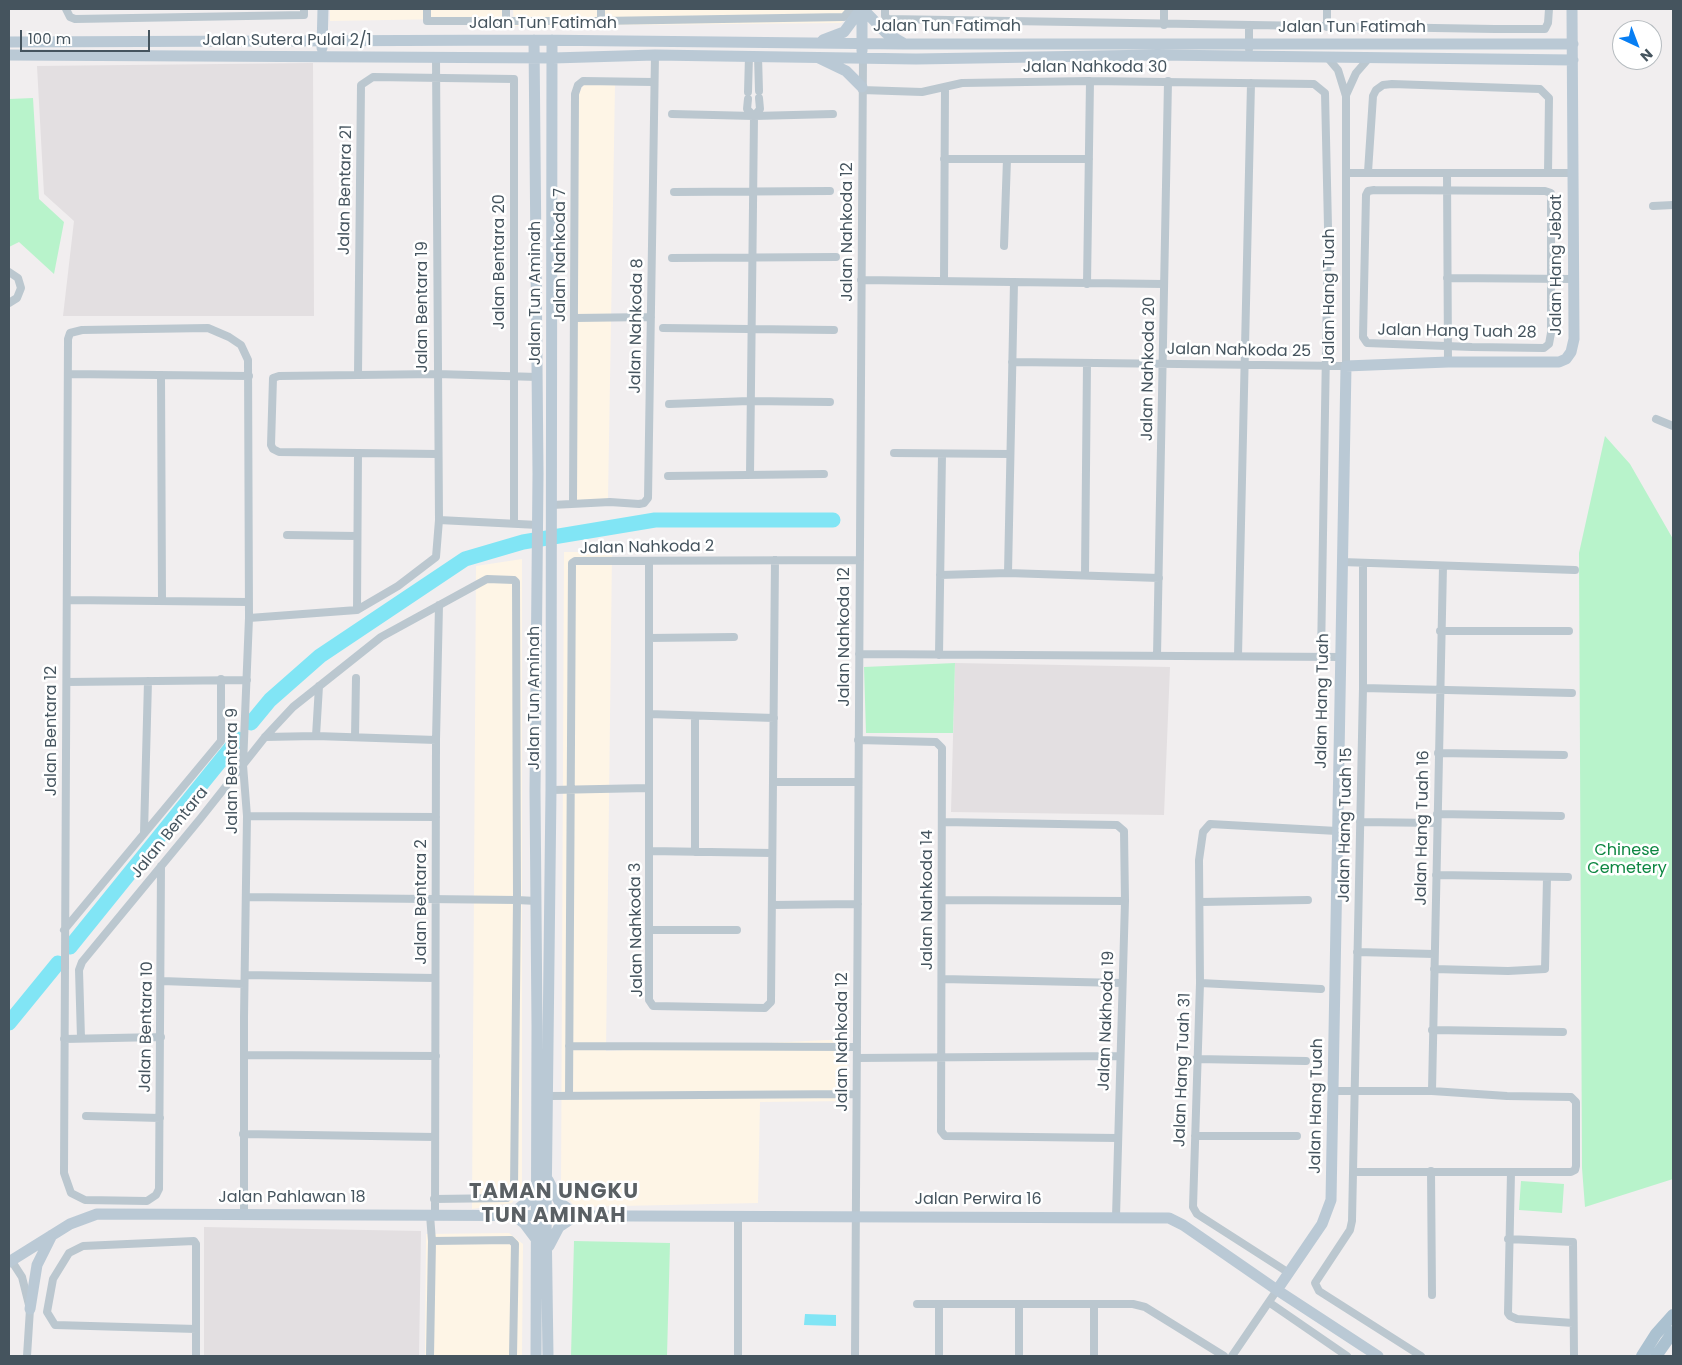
<!DOCTYPE html>
<html>
<head>
<meta charset="utf-8">
<style>
	body { margin:0 }
	#map { position:relative; width:1682px; height:1365px; overflow:hidden; background:#f1eeef; font-family:Poppins,sans-serif }
	canvas { display:block }
	.frame { position:absolute; inset:0; border:10px solid #45545e; pointer-events:none }
	.north { position:absolute; left:1612px; top:20px; width:50px; height:50px; box-sizing:border-box; background:#fff; border:1px solid #b5bbbf; border-radius:50%; rotate:137deg; font-size:14px; font-weight:700; line-height:20px; text-align:center; color:#45545e }
	.north::after { content:''; display:block; margin:auto; width:18px; height:22px; background:#077ef3; clip-path:polygon(50% 0,100% 100%,50% 72%,0 100%) }
	.scale { position:absolute; left:20px; top:30px; width:130px; height:22px; box-sizing:border-box; border:2px solid #45545e; border-top:0; padding-left:6px; font-size:15px; line-height:18px; white-space:nowrap; color:#45545e; -webkit-text-stroke:4px #fff; paint-order:stroke }
</style>
</head>
<body>
<div id="map">
<canvas width="1682" height="1365"></canvas>
<div class="frame"></div>
<div class="north">N</div>
<div class="scale">100 m</div>
</div>
<script>
const c = document.querySelector('canvas').getContext('2d');
c.lineJoin = 'round';
function fill(path, color) { c.fillStyle = color; c.fill(path, 'evenodd'); }
const shape = rows => new Path2D(rows.map(r => 'M' + r).join(''));
function trace(path, color, width, dash) { c.strokeStyle = color; c.lineWidth = width; c.lineCap = dash ? 'butt' : 'round'; c.setLineDash(dash || []); c.stroke(path); }
function write(font, color, halo, rows, align = 'center') {
  c.font = font + ' Poppins,sans-serif'; c.lineWidth = 5; c.setLineDash([]); c.textBaseline = 'middle'; c.strokeStyle = halo; c.fillStyle = color; for (const [text, x, y, turn = 0] of rows) {
    c.save(); c.translate(x, y); c.rotate((+turn || 0) * Math.PI / 180); c.textAlign = isNaN(turn) ? turn : align; if (halo) c.strokeText(text, 0, 0); c.fillText(text, 0, 0); c.restore();
  }
}
const commercial = shape([
	[330,9,503,9,503,18,330,21],
	[513,9,853,9,853,13,841,23,514,26],
	[584,84,615,85,608,499,576,500,578,95],
	[564,552,612,552,606,1051,848,1039,847,1101,760,1102,758,1203,575,1207,561,1190],
	[522,559,522,1188,512,1203,472,1209,476,566],
	[509,1233,523,1244,522,1356,425,1356,426,1234]
]);
const education = shape([
	[313,63,314,316,63,316,74,221,44,194,37,66],
	[955,663,1170,667,1164,815,951,812],
	[204,1227,421,1231,419,1356,204,1356]
]);
const green = shape([
	[33,98,39,199,64,222,54,274,19,242,9,247,9,99],
	[1605,436,1630,464,1673,539,1673,1179,1585,1207,1582,1168,1579,553],
	[955,663,953,733,866,733,864,667],
	[1521,1181,1564,1184,1562,1213,1519,1210],
	[574,1241,670,1243,667,1356,571,1356]
]);
const water = shape([
	[805,1314,836,1315,836,1326,804,1325]
]);
const river = shape([
	[251,723,270,700,320,656,465,559,523,542,655,520,833,520],
	[70,947,238,739],
	[9,1023,58,963]
]);
const street = shape([
	[66,9,70,17,75,19,304,15,304,9],
	[427,9,427,21,601,21,844,17,851,9],
	[885,9,885,16,888,19,1495,29,1545,29,1548,23,1549,9],
	[1327,9,1327,27],
	[506,21,506,9],
	[601,21,601,9],
	[1164,25,1164,9],
	[1249,49,1249,26],
	[758,56,759,91],
	[862,90,922,92,962,83,1090,81,1314,84,1325,93,1328,227,1321,657],
	[748,92,749,56],
	[1346,95,1356,73,1369,58],
	[748,99,747,109,754,116],
	[672,114,754,116,833,114],
	[944,159,1089,159],
	[1368,172,1373,96,1376,90,1383,85,1392,84,1540,89,1549,98,1548,173],
	[1347,173,1573,173],
	[1447,173,1448,362],
	[1374,190,1545,191,1551,193,1551,333,1549,344,1544,348,1472,347,1367,343,1363,337,1366,195,1368,191,1374,190],
	[674,192,830,191],
	[1653,206,1673,205],
	[1004,246,1007,159],
	[672,258,836,257],
	[9,272,18,278,21,288,17,298,9,303],
	[1447,278,1573,279],
	[861,280,1163,284],
	[944,281,945,87],
	[1087,284,1090,81],
	[575,318,651,317],
	[663,328,834,330],
	[1012,362,1346,366,1346,96,1338,70,1327,57],
	[68,374,249,376],
	[358,374,361,85,373,77,514,79,514,523],
	[161,375,162,600],
	[669,404,749,401,830,402],
	[1656,419,1673,426],
	[894,453,1010,454],
	[437,454,279,452,273,449,271,445,273,378,279,376,437,374,537,377],
	[750,475,754,116,760,109,759,98],
	[668,476,824,474],
	[573,503,575,94,578,85,583,81,653,82],
	[552,505,610,502,639,504,644,503,648,498,655,55],
	[439,520,538,525],
	[287,535,357,536],
	[649,561,649,1000,653,1006,765,1008,771,1002,775,560],
	[1342,562,1575,570],
	[1363,563,1363,688,1352,1221,1350,1230,1315,1283,1319,1291,1421,1356],
	[1008,573,1014,282],
	[940,575,1008,573,1159,578],
	[1085,575,1087,363],
	[68,600,248,602],
	[357,610,358,453],
	[249,618,357,610,398,586,436,557,439,520,436,58],
	[1440,631,1569,631],
	[649,638,734,637],
	[859,654,1340,657],
	[939,655,942,454],
	[1157,656,1168,81],
	[1238,656,1251,83],
	[67,682,247,680],
	[1363,688,1572,693],
	[649,714,774,718],
	[695,716,695,852],
	[316,736,319,686],
	[265,737,316,736,436,740],
	[355,737,356,678],
	[858,740,936,742,942,748,941,1131,945,1136,1117,1138],
	[1438,753,1564,755],
	[773,782,858,782],
	[551,790,649,788],
	[1437,814,1561,816],
	[247,816,436,817],
	[942,822,1117,825,1124,831,1125,901,1116,1217],
	[1360,822,1437,823],
	[144,833,148,681],
	[649,851,772,853],
	[161,866,159,1189,156,1195,147,1201,85,1200,71,1193,64,1173,68,339,70,333,82,330,208,328,229,337,241,345,248,360,249,618,243,765,247,816,244,1017,244,1214],
	[1436,875,1568,877],
	[247,897,517,900,514,1189,507,1198,434,1199],
	[942,900,1125,901],
	[1201,902,1308,900],
	[772,905,858,904],
	[64,930,221,741,221,679],
	[649,930,737,930],
	[1357,952,1434,954],
	[1434,969,1508,971,1545,969,1547,878],
	[245,975,435,978],
	[942,979,1122,983],
	[162,981,244,984],
	[1200,983,1321,989],
	[1432,1030,1563,1032],
	[81,1038,79,970,82,962,200,819,265,737,293,707,381,637,487,579,514,580,516,582,517,900,536,901],
	[64,1039,161,1037],
	[569,1046,857,1047],
	[244,1055,436,1056],
	[857,1058,1120,1056],
	[1196,1059,1306,1061],
	[1333,1091,1432,1091,1507,1096,1571,1097,1576,1102,1576,1166,1575,1170,1571,1172,1353,1172],
	[1432,1091,1443,566],
	[549,1096,856,1094],
	[569,1096,572,563,575,561,860,560],
	[86,1116,160,1118],
	[243,1134,435,1137],
	[1195,1136,1297,1136],
	[1431,1171,1432,1295],
	[1511,1172,1508,1313,1510,1316,1517,1319,1573,1323],
	[430,1215,432,1241,430,1356],
	[435,1215,436,740,439,605],
	[738,1217,738,1356],
	[1508,1239,1573,1242,1574,1356],
	[432,1241,511,1240,515,1244,513,1356],
	[11,1260,22,1277,30,1309,27,1356],
	[1289,1273,1197,1214,1193,1207,1200,983,1199,860,1203,832,1210,824,1337,831],
	[1270,1303,1347,1356],
	[917,1304,1133,1304,1145,1307,1224,1356],
	[939,1304,939,1356],
	[1094,1304,1094,1356],
	[196,1329,55,1325,47,1312,53,1279,69,1253,83,1246,194,1241,196,1244,196,1356],
	[855,1356,863,57],
	[1019,1356,1019,1304],
	[1232,1356,1277,1290]
]);
const secondary = shape([
	[862,9,862,51],
	[863,9,886,33,903,43],
	[534,40,538,474,535,791,537,1026,536,1356],
	[823,40,844,32,861,9],
	[9,42,534,40,904,44,1573,44],
	[322,48,323,9],
	[9,55,553,58,655,55,916,59,1157,55,1573,60],
	[819,58,846,71,862,87],
	[548,1180,560,1203,577,1215],
	[512,1214,529,1200,535,1188],
	[512,1214,524,1223,536,1239],
	[549,1246,559,1227,577,1215],
	[9,1262,70,1224,97,1214,1169,1218,1183,1225,1277,1290,1378,1356],
	[1277,1290,1322,1224,1331,1200,1346,366,1448,362,1559,362,1566,359,1571,352,1574,339,1572,9],
	[30,1309,37,1265,52,1235],
	[548,1356,546,1214,551,790,552,40]
]);
const primary = shape([
	[1642,1356,1656,1334,1673,1315],
	[1656,1356,1673,1332]
]);
const streetNames = [
	["Jalan Tun Fatimah",543,24],
	["Jalan Tun Fatimah",947,27],
	["Jalan Tun Fatimah",1352,28],
	["Jalan Sutera Pulai 2/1",287,41],
	["Jalan Nahkoda 30",1095,68],
	["Jalan Bentara 21",346,190,-89],
	["Jalan Nahkoda 12",848,232,-90],
	["Jalan Nahkoda 7",561,255,-90],
	["Jalan Bentara 20",500,262,-90],
	["Jalan Hang Jebat",1557,265,-90],
	["Jalan Tun Aminah",536,293,-90],
	["Jalan Hang Tuah",1330,296,-90],
	["Jalan Bentara 19",423,307,-90],
	["Jalan Nahkoda 8",637,326,-89],
	["Jalan Hang Tuah 28",1457,332,1],
	["Jalan Nahkoda 25",1239,351,1],
	["Jalan Nahkoda 20",1149,369,-89],
	["Jalan Nahkoda 2",647,548,-1],
	["Jalan Nahkoda 12",845,637,-90],
	["Jalan Tun Aminah",535,698,-90],
	["Jalan Hang Tuah",1323,701,-89],
	["Jalan Bentara 12",52,731,-90],
	["Jalan Bentara 9",233,771,-90],
	["Jalan Hang Tuah 15",1346,825,-89],
	["Jalan Hang Tuah 16",1423,828,-89],
	["Jalan Bentara",170,833,-51],
	["Jalan Nahkoda 14",928,900,-90],
	["Jalan Bentara 2",422,902,-90],
	["Jalan Nahkoda 3",637,930,-91],
	["Jalan Nakhoda 19",1107,1021,-88],
	["Jalan Bentara 10",147,1027,-89],
	["Jalan Nahkoda 12",843,1042,-90],
	["Jalan Hang Tuah 31",1183,1070,-88],
	["Jalan Hang Tuah",1317,1106,-89],
	["Jalan Pahlawan 18",292,1198],
	["Jalan Perwira 16",978,1200]
];
const parkNames = [
	["Chinese",1627,851],
	["Cemetery",1627,869]
];
const districtNames = [
	["TAMAN UNGKU",554,1193],
	["TUN AMINAH",554,1217]
];
fill(commercial, '#fef5e6');
fill(education, '#e3dfe1');
fill(green, '#b8f3cb');
fill(water, '#81e5f5');
trace(river, '#81e5f5', 15);
trace(street, '#bbc7cf', 8);
trace(secondary, '#bac9d5', 11);
trace(primary, '#abc1d0', 12);
write('16px', '#45545e', '#fff', streetNames);
write('16px', '#0e8742', '#fff', parkNames);
c.letterSpacing = '1px';
write('bold 21px', '#5a6064', '#fff', districtNames);
c.letterSpacing = '0px';
</script>
</body>
</html>
